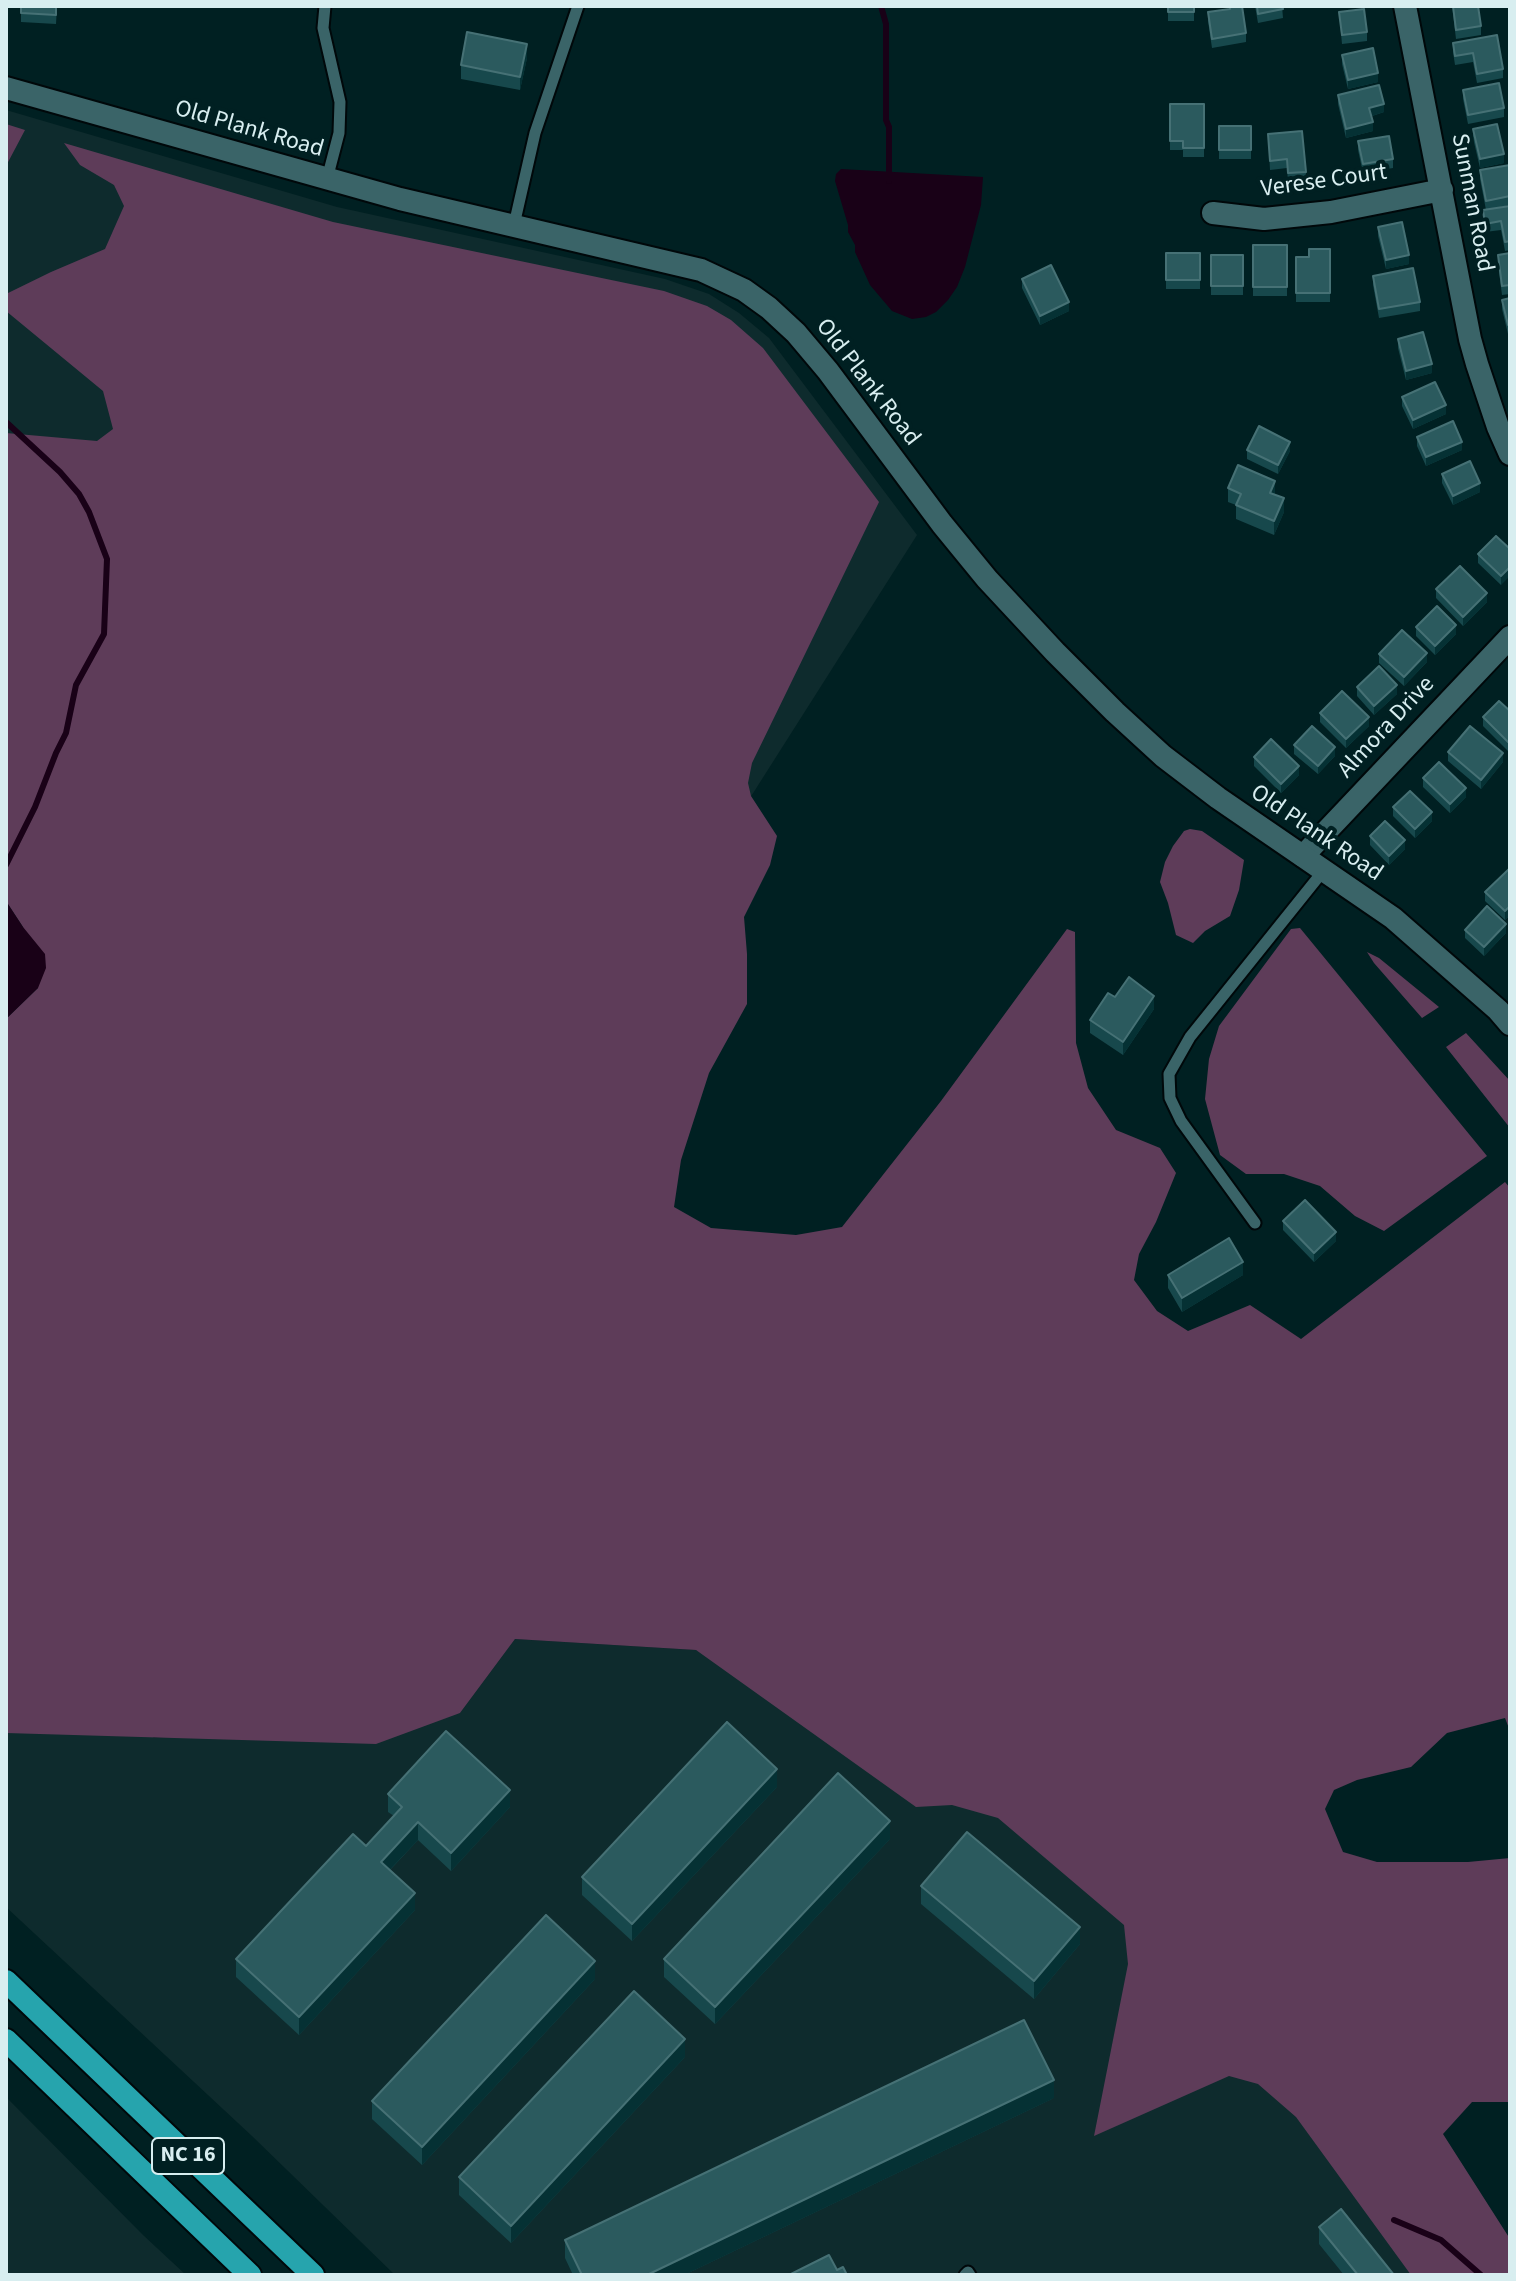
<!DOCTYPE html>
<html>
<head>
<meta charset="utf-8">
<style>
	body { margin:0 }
	#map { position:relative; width:1516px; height:2281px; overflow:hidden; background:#002022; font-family:"Source Sans 3",sans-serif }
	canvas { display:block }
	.frame { position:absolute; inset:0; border:8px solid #d8eef0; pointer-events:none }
</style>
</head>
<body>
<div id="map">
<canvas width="1516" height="2281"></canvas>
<div class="frame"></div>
</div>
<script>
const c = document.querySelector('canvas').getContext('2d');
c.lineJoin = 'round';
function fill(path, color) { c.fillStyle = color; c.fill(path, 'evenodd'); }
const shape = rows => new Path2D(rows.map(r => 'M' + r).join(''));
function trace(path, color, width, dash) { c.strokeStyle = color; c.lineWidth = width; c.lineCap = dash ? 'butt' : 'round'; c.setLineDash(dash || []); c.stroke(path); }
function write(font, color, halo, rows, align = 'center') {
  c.font = font + ' "Source Sans 3",sans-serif'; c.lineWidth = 8; c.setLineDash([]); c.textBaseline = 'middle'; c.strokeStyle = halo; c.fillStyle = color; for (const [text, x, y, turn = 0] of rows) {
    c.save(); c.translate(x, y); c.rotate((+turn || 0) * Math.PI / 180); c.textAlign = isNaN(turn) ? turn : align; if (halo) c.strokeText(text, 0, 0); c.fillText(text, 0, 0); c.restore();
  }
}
const built = shape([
	[6,110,337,207,665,279,709,294,739,313,769,338,917,535,153,1738,460,1713,515,1639,696,1650,1366,2015,1510,2239,1510,2275,395,2275,252,2136,6,1907],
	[6,2097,143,2235,186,2275,6,2275]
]);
const forest = shape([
	[6,124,25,130,6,166],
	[64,143,333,222,664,291,707,306,731,320,763,348,879,502,752,763,748,783,751,796,777,836,770,865,744,917,747,954,747,1004,709,1073,681,1160,674,1207,711,1228,796,1235,842,1227,941,1101,1067,929,1075,932,1076,1043,1088,1088,1116,1130,1160,1148,1176,1173,1156,1222,1139,1254,1134,1280,1157,1311,1188,1331,1250,1305,1301,1339,1505,1182,1510,1188,1510,1731,1505,1718,1447,1733,1411,1767,1357,1780,1334,1790,1325,1809,1343,1852,1377,1862,1468,1862,1510,1858,1510,2102,1472,2102,1443,2134,1510,2239,1510,2275,1411,2275,1296,2117,1258,2084,1229,2076,1094,2136,1128,1964,1124,1925,998,1818,952,1805,916,1807,696,1650,515,1639,460,1713,376,1744,6,1733,6,1019,38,988,23,927,6,901,6,433,97,441,113,429,103,391,6,311,6,294,51,272,105,249,124,206,114,185,80,165],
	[1190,829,1202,831,1244,860,1239,890,1230,916,1205,931,1193,943,1176,935,1168,903,1160,882,1165,862,1173,846,1184,831],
	[1300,928,1487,1156,1384,1231,1355,1216,1320,1186,1284,1174,1246,1174,1220,1155,1205,1099,1209,1059,1219,1026,1291,929],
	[1367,952,1379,958,1439,1007,1422,1018,1374,963],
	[1466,1033,1510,1081,1510,1128,1446,1047]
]);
const water = shape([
	[841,169,983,177,981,205,965,267,957,287,948,300,936,312,926,317,912,319,892,311,870,285,855,252,855,245,848,232,848,225,835,181,836,174],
	[6,901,23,927,45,954,46,968,38,988,6,1019]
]);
const stream = shape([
	[881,6,886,24,886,120,889,127,889,181],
	[6,422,60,472,79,494,89,512,107,559,104,634,76,685,66,733,56,753,35,807,6,865],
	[1394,2220,1441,2240,1481,2275]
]);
const service = shape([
	[325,6,323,28,340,102,339,133,327,179],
	[514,225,535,133,578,6],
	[1255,1223,1181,1121,1170,1098,1169,1074,1190,1037,1324,870],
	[965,2275,968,2272,970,2275]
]);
const minor = shape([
	[1405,6,1470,339,1477,364,1498,427,1510,454],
	[1213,213,1264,219,1331,212,1442,190],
	[1303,856,1510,637]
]);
const tertiary = shape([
	[6,88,400,199,701,270,744,290,769,308,796,333,828,371,942,524,987,579,1055,652,1115,712,1163,756,1218,798,1393,918,1498,1010,1510,1024]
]);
const trunk = shape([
	[6,1981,313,2275],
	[6,2040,250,2275]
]);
const wall = shape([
	[21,6,57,6,56,24,21,22],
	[1168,6,1194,6,1194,21,1168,21],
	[1228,6,1242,6,1246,33,1246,42,1212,48,1208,21,1208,12,1229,9],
	[1255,6,1282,6,1283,18,1258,23],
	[1452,6,1481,26,1481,35,1456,39],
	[1339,12,1367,32,1367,41,1342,44],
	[1497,35,1503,69,1503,78,1477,83,1473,62,1455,65,1453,52,1453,43],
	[1342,55,1378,82,1348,89,1342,64],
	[527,58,520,90,461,79,461,65],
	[1463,90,1504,108,1504,117,1468,124,1463,99],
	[1338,95,1384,112,1372,116,1373,131,1346,138,1338,104],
	[1170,104,1204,104,1204,157,1183,157,1183,150,1170,150],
	[1219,126,1251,126,1251,159,1219,159],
	[1473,129,1504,163,1480,168,1473,138],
	[1268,134,1306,172,1306,181,1288,182,1287,168,1270,170],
	[1358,141,1393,159,1393,168,1363,173,1358,150],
	[1510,165,1510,205,1486,210,1480,179,1480,170],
	[1510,206,1510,250,1505,251,1501,230,1485,232,1483,210],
	[1378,227,1409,264,1386,269,1378,236],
	[1253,245,1287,245,1287,296,1253,296],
	[1330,249,1330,302,1296,302,1296,257,1309,257],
	[1166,253,1200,253,1200,289,1166,289],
	[1510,253,1510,294,1502,295,1498,264,1498,255],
	[1211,255,1243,255,1243,295,1211,295],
	[1373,276,1420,302,1420,311,1379,318,1373,285],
	[1022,279,1069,311,1040,325,1022,288],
	[1510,298,1510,334,1508,334,1502,309,1502,300],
	[1398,339,1432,373,1406,380,1398,348],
	[1402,397,1446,414,1413,429,1402,406],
	[1417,437,1462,450,1426,466,1417,446],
	[1247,450,1290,451,1278,474,1247,459],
	[1442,474,1480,492,1453,505,1442,483],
	[1228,488,1275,495,1284,512,1274,535,1236,519,1236,505,1228,502],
	[1510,549,1501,585,1478,563,1478,554],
	[1436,589,1487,602,1463,626,1436,598],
	[1416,627,1456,634,1435,655,1416,636],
	[1379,654,1427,662,1404,686,1379,663],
	[1357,687,1397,694,1374,715,1357,696],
	[1510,711,1510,749,1508,751,1483,726,1483,717],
	[1320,713,1369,726,1346,748,1320,722],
	[1294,745,1335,756,1318,774,1294,754],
	[1448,752,1503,762,1481,789,1448,761],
	[1254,757,1299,775,1281,793,1254,766],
	[1423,778,1466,797,1450,813,1423,787],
	[1393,807,1432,821,1415,838,1393,816],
	[1370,836,1405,849,1389,865,1370,845],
	[1510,868,1510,915,1505,920,1485,901,1485,892],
	[1465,930,1506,933,1484,956,1465,938],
	[1115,997,1154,1009,1123,1055,1090,1033,1090,1020],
	[1283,1221,1336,1241,1314,1262,1283,1230],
	[1168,1275,1243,1275,1182,1312,1168,1288],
	[777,1787,632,1941,582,1895,582,1877],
	[388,1794,510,1807,451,1871,418,1840,390,1870,415,1910,299,2035,236,1977,236,1959,366,1846,394,1816,388,1812],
	[890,1839,715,2024,664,1977,664,1959],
	[921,1886,1080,1944,1034,1999,921,1904],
	[595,1979,422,2165,372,2119,372,2101],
	[685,2057,511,2243,459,2195,459,2177],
	[1054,2098,684,2275,573,2275,565,2258,565,2240],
	[1319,2227,1394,2275,1344,2275,1319,2244]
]);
const shadedWall = shape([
	[527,44,527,58,520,90,520,77],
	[1378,73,1378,82,1348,89,1348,80],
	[1384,104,1384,112,1369,117,1369,108],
	[1373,122,1373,131,1346,138,1346,129],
	[1504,154,1504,163,1480,168,1480,159],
	[1409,255,1409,264,1386,269,1386,260],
	[1069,302,1069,311,1040,325,1040,316],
	[1432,364,1432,373,1406,380,1406,371],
	[1446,405,1446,414,1413,429,1413,420],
	[1290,442,1290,451,1278,474,1278,465],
	[1462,442,1462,450,1426,466,1426,457],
	[1275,481,1275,495,1270,493],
	[1480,483,1480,492,1453,505,1453,496],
	[1284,498,1284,512,1274,535,1274,521],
	[1510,567,1510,576,1501,585,1501,576],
	[1487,593,1487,602,1463,626,1463,617],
	[1456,625,1456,634,1435,655,1435,646],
	[1427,653,1427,662,1404,686,1404,677],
	[1397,685,1397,694,1374,715,1374,706],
	[1369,717,1369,726,1346,748,1346,739],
	[1335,747,1335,756,1318,774,1318,766],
	[1503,753,1503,762,1481,789,1481,780],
	[1299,766,1299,775,1281,793,1281,784],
	[1466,788,1466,797,1450,813,1450,804],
	[1432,812,1432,821,1415,838,1415,829],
	[1405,840,1405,849,1389,865,1389,856],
	[1510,906,1510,915,1505,920,1505,911],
	[1506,924,1506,933,1484,956,1484,947],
	[1154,996,1154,1009,1123,1055,1123,1042],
	[1336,1232,1336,1241,1314,1262,1314,1253],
	[1243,1262,1243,1275,1182,1312,1182,1298],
	[777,1769,777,1787,632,1941,632,1924],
	[510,1790,510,1807,451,1871,451,1853],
	[890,1821,890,1839,715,2024,715,2007],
	[418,1822,418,1840,381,1879,381,1862],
	[415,1893,415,1910,299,2035,299,2017],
	[1080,1927,1080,1944,1034,1999,1034,1981],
	[595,1961,595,1979,422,2165,422,2147],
	[685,2039,685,2057,511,2243,511,2226],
	[1054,2080,1054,2098,684,2275,647,2275]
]);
const building = shape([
	[21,6,56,6,56,15,21,13,21,6],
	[1168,6,1194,6,1194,12,1168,12,1168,6],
	[1230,6,1242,6,1246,33,1212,39,1208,12,1230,9,1230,6],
	[1257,6,1282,6,1283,9,1258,14,1257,6],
	[1453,6,1478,6,1481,26,1456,30,1453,6],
	[1364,9,1367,32,1342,35,1339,12,1364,9],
	[467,32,527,44,520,77,461,65,467,32],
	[1497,35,1503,69,1477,74,1473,53,1455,56,1453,43,1497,35],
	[1373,48,1378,73,1348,80,1342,55,1373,48],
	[1499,83,1504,108,1468,115,1463,90,1499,83],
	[1379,85,1384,104,1369,108,1373,122,1346,129,1338,95,1379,85],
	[1170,104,1204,104,1204,148,1183,148,1183,141,1170,141,1170,104],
	[1497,124,1504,154,1480,159,1473,129,1497,124],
	[1219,126,1251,126,1251,150,1219,150,1219,126],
	[1302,131,1306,172,1288,173,1287,159,1270,161,1268,134,1302,131],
	[1389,136,1393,159,1363,164,1358,141,1389,136],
	[1510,165,1510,196,1486,201,1480,170,1510,165],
	[1510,206,1510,241,1505,242,1501,221,1485,224,1483,210,1510,206],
	[1402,222,1409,255,1386,260,1378,227,1402,222],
	[1253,245,1287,245,1287,287,1253,287,1253,245],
	[1309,249,1330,249,1330,293,1296,293,1296,257,1309,257,1309,249],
	[1166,253,1200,253,1200,280,1166,280,1166,253],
	[1510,253,1510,285,1502,286,1498,255,1510,253],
	[1211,255,1243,255,1243,286,1211,286,1211,255],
	[1051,265,1069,302,1040,316,1022,279,1051,265],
	[1413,268,1420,302,1379,309,1373,276,1413,268],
	[1510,298,1510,325,1508,325,1502,300,1510,298],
	[1423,332,1432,364,1406,371,1398,339,1423,332],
	[1435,382,1446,405,1413,420,1402,397,1435,382],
	[1453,421,1462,442,1426,457,1417,437,1453,421],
	[1259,426,1290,442,1278,465,1247,450,1259,426],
	[1470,461,1480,483,1453,496,1442,474,1470,461],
	[1238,465,1275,481,1270,493,1284,498,1274,521,1236,505,1241,494,1228,488,1238,465],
	[1496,536,1510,549,1510,567,1501,576,1478,554,1496,536],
	[1460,566,1487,593,1463,617,1436,589,1460,566],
	[1437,606,1456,625,1435,646,1416,627,1437,606],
	[1402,630,1427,653,1404,677,1379,654,1402,630],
	[1379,666,1397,685,1374,706,1357,687,1379,666],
	[1342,691,1369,717,1346,739,1320,713,1342,691],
	[1499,701,1510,711,1510,740,1508,742,1483,717,1499,701],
	[1312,726,1335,747,1318,766,1294,745,1312,726],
	[1470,726,1503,753,1481,780,1448,752,1470,726],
	[1271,739,1299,766,1281,784,1254,757,1271,739],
	[1439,762,1466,788,1450,804,1423,778,1439,762],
	[1410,791,1432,812,1415,829,1393,807,1410,791],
	[1385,821,1405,840,1389,856,1370,836,1385,821],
	[1510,868,1510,906,1505,911,1485,892,1510,868],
	[1487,906,1506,924,1484,947,1465,930,1487,906],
	[1129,977,1154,996,1123,1042,1090,1020,1108,993,1115,997,1129,977],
	[1305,1200,1336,1232,1314,1253,1283,1221,1305,1200],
	[1229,1238,1243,1262,1182,1298,1168,1275,1229,1238],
	[727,1722,777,1769,632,1924,582,1877,727,1722],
	[446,1731,510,1790,451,1853,418,1822,381,1862,415,1893,299,2017,236,1959,353,1834,366,1846,402,1807,388,1794,446,1731],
	[838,1773,890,1821,715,2007,664,1959,838,1773],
	[967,1832,1080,1927,1034,1981,921,1886,967,1832],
	[546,1915,595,1961,422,2147,372,2101,546,1915],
	[634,1991,685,2039,511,2226,459,2177,634,1991],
	[1024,2020,1054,2080,647,2275,582,2275,565,2240,1024,2020],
	[1341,2209,1394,2275,1358,2275,1319,2227,1341,2209],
	[829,2255,837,2270,843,2267,847,2275,789,2275,829,2255]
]);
const shields = [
	[188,2156,72]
];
const shieldNames = [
	["NC 16",188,2156]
];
const streetNames = [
	["Old Plank Road",249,130,16],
	["Verese Court",1324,182,-8],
	["Sunman Road",1471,203,79],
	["Old Plank Road",867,383,52],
	["Almora Drive",1387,728,-47],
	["Old Plank Road",1316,834,34]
];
fill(built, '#0e2b2d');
fill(forest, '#5e3c59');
fill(water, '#190117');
trace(stream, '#190117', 6);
trace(service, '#00080a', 15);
trace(minor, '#00080a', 26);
trace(tertiary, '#00080a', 26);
trace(trunk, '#00080a', 26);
trace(service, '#3a6468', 11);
trace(minor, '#3a6468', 22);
trace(tertiary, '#3a6468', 22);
trace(trunk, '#26a4ad', 22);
fill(wall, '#17484c');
fill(shadedWall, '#053134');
fill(building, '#2b5a5e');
trace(building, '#467175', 2);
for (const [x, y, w] of shields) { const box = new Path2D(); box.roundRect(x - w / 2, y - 18, w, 36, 6); c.fillStyle = '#002022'; c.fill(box); trace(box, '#d8eef0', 2); }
write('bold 22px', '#d8eef0', null, shieldNames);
write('24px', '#d8eef0', '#002022', streetNames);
</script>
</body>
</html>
